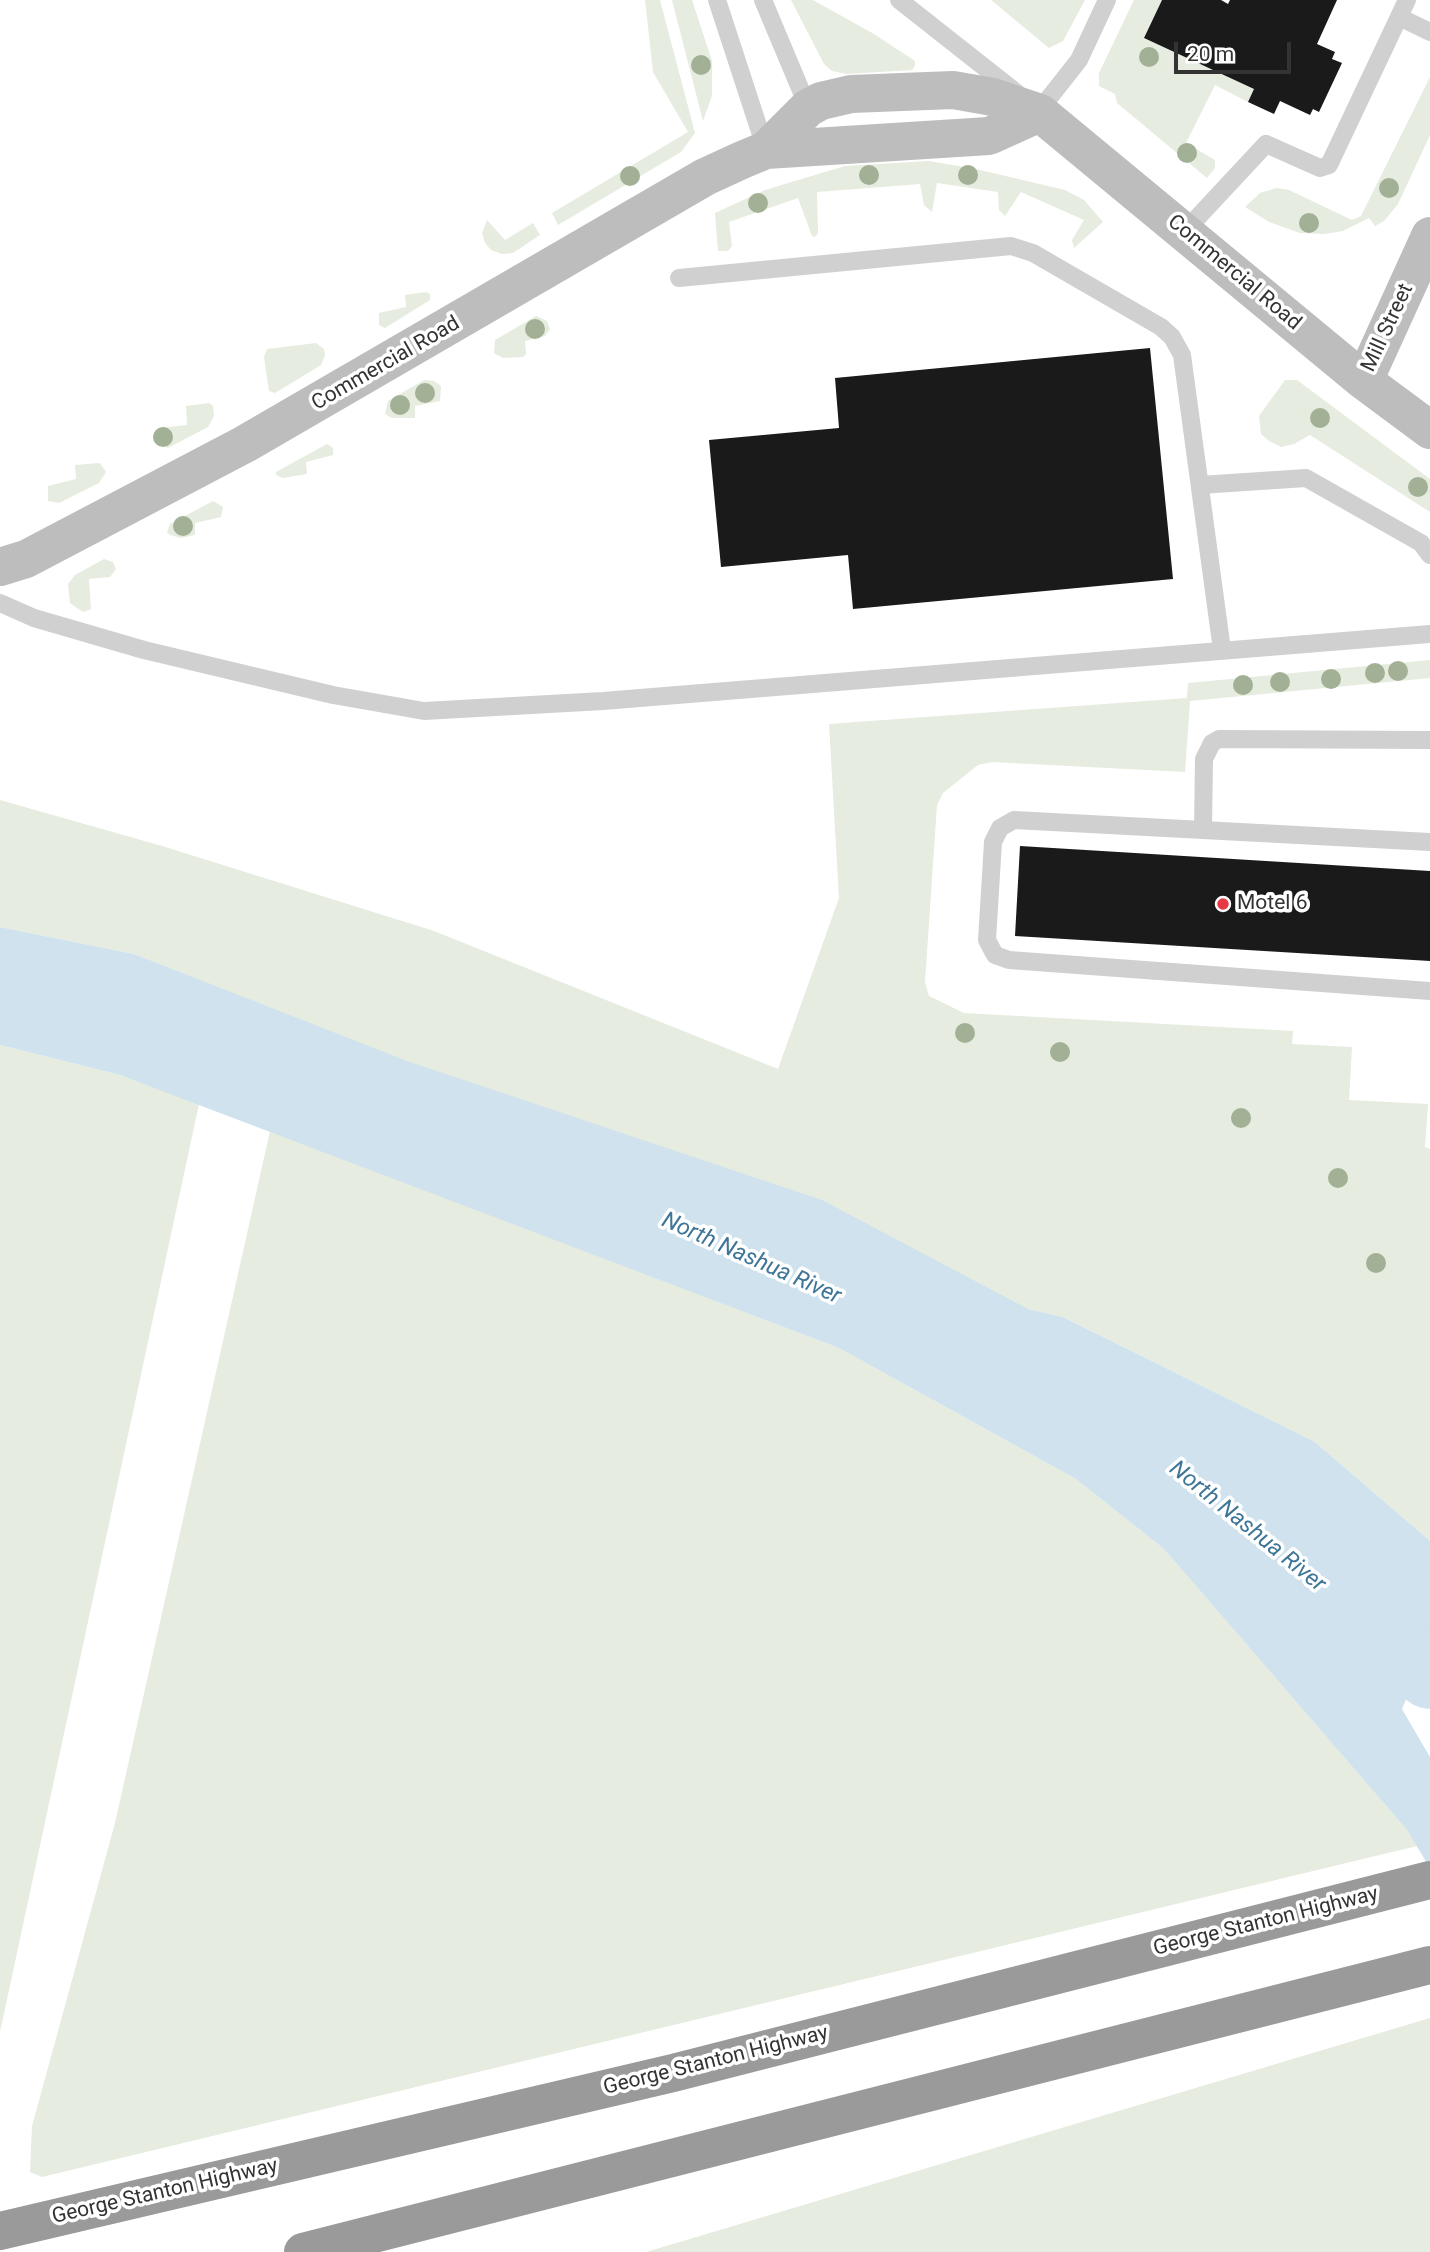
<!DOCTYPE html>
<html>
<head>
<meta charset="utf-8">
<style>
	body { margin:0 }
	#map { position:relative; width:1430px; height:2252px; overflow:hidden; background:#fff; font-family:Roboto,sans-serif }
	canvas { display:block }
	.scale { position:absolute; left:1174px; top:42px; width:117px; height:32px; box-sizing:border-box; border:4px solid #333; border-top:0; padding-left:9px; font-size:21px; line-height:24px; white-space:nowrap; color:#333; -webkit-text-stroke:5px #fff; paint-order:stroke }
</style>
</head>
<body>
<div id="map">
<canvas width="1430" height="2252"></canvas>
<div class="scale">20 m</div>
</div>
<script>
const c = document.querySelector('canvas').getContext('2d');
c.lineJoin = 'round';
function fill(path, color) { c.fillStyle = color; c.fill(path, 'evenodd'); }
const shape = rows => new Path2D(rows.map(r => 'M' + r).join(''));
function trace(path, color, width, dash) { c.strokeStyle = color; c.lineWidth = width; c.lineCap = dash ? 'butt' : 'round'; c.setLineDash(dash || []); c.stroke(path); }
function write(font, color, halo, rows, align = 'center') {
  c.font = font + ' Roboto,sans-serif'; c.lineWidth = 7; c.setLineDash([]); c.textBaseline = 'middle'; c.strokeStyle = halo; c.fillStyle = color; for (const [text, x, y, turn = 0] of rows) {
    c.save(); c.translate(x, y); c.rotate((+turn || 0) * Math.PI / 180); c.textAlign = isNaN(turn) ? turn : align; if (halo) c.strokeText(text, 0, 0); c.fillText(text, 0, 0); c.restore();
  }
}
const green = shape([
	[645,0,660,0,695,133,681,152,558,225,552,213,688,132,653,72],
	[672,0,692,0,712,61,712,96,703,121],
	[791,0,813,0,874,34,915,61,915,66,912,70,847,74,832,71,824,64],
	[991,0,1085,0,1063,41,1049,48],
	[1134,0,1162,0,1144,38,1254,89,1248,102,1215,85,1186,143,1215,160,1215,168,1207,178,1117,103,1115,94,1099,86,1099,73],
	[1430,77,1430,135,1398,204,1384,221,1375,226,1369,218,1343,231,1324,234,1300,233,1269,222,1245,207,1260,193,1277,188,1289,190,1352,220,1361,216],
	[929,161,976,169,1065,190,1084,200,1103,222,1074,248,1072,240,1084,220,1021,192,1005,216,999,210,998,192,937,183,932,212,924,205,920,184,817,192,818,233,815,237,812,236,798,198,729,222,732,246,728,251,718,251,715,213,765,190,845,166],
	[487,220,505,240,533,223,540,235,513,253,502,254,491,250,485,243,482,233],
	[426,292,430,294,430,300,385,328,379,325,379,313,406,307,405,295],
	[536,316,547,321,550,329,545,336,525,341,526,354,523,357,503,358,494,353,495,340],
	[316,343,324,349,325,355,321,365,275,393,269,391,264,357,267,349],
	[424,380,434,381,441,386,440,401,415,406,415,418,392,418,385,414,388,401],
	[1285,380,1297,380,1430,479,1430,512,1310,435,1294,444,1281,447,1269,441,1261,434,1259,416],
	[209,403,213,406,214,416,208,427,168,448,157,442,161,428,187,425,186,406],
	[327,444,333,448,333,455,306,462,307,474,283,478,276,475,276,472],
	[100,463,106,472,99,483,59,503,48,501,48,486,76,479,75,465],
	[213,501,223,507,221,517,195,523,195,535,181,538,170,535,167,532,170,524],
	[104,559,113,562,116,569,110,577,89,579,91,609,83,612,70,603,68,584,75,575],
	[1430,660,1430,678,1190,701,1185,772,992,762,978,765,943,793,937,805,925,982,929,996,964,1013,1293,1031,1292,1044,1352,1047,1349,1100,1428,1104,1425,1147,1430,1149,1430,1541,1315,1442,1063,1317,1028,1309,134,954,0,927,0,800,162,846,434,931,778,1069,839,898,829,724,1187,698,1188,683],
	[0,1045,120,1075,199,1104,0,2032],
	[270,1131,839,1348,1076,1479,1164,1549,1407,1830,1417,1846,42,2177,30,2172,32,2126,115,1823],
	[1430,2018,1430,2252,646,2252]
]);
const water = shape([
	[0,927,134,954,407,1061,822,1200,1028,1309,1063,1317,1315,1442,1430,1541,1430,1662,1423,1658,1402,1709,1430,1757,1430,1868,1407,1830,1164,1549,1076,1479,839,1348,120,1075,0,1045]
]);
const river = shape([
	[1345,1606,1430,1674]
]);
const building = shape([
	[1162,0,1221,0,1228,4,1230,0,1337,0,1317,44,1335,52,1332,59,1342,63,1319,112,1313,109,1310,115,1280,101,1274,114,1248,102,1254,89,1144,38],
	[1150,348,1173,579,853,609,848,555,721,567,709,440,839,428,835,378],
	[1020,846,1430,871,1430,961,1015,936]
]);
const lane = shape([
	[717,0,766,150],
	[763,0,810,112],
	[899,0,1017,93],
	[1399,17,1430,32],
	[1038,112,1079,60,1107,0],
	[1184,232,1266,144,1320,168,1329,165,1407,0],
	[679,278,1011,246,1033,253,1161,327,1172,337,1182,355,1222,650],
	[1200,485,1306,478,1421,543,1430,555],
	[0,603,34,618,144,650,333,695,424,711,603,701,1430,634],
	[1203,830,1204,759,1212,743,1219,739,1430,740],
	[1430,842,1014,820,1000,828,993,842,987,940,995,955,1009,960,1430,991]
]);
const secondary = shape([
	[766,150,808,108,821,101,851,94,953,90,993,97,1040,113,1364,381,1430,430],
	[1364,381,1430,236],
	[0,567,26,559,245,444,705,177,742,160,766,150,989,136,1040,113]
]);
const highway = shape([
	[0,2231,673,2073,1430,1880],
	[303,2252,1430,1965]
]);
const trees = [
	[1149,57],
	[701,65],
	[1187,153],
	[869,175],
	[968,175],
	[630,176],
	[1389,188],
	[758,203],
	[1309,223],
	[535,329],
	[425,393],
	[400,405],
	[1320,418],
	[163,437],
	[1418,487],
	[183,526],
	[1398,671],
	[1375,673],
	[1331,679],
	[1280,682],
	[1243,685],
	[965,1033],
	[1060,1052],
	[1241,1118],
	[1338,1178],
	[1376,1263]
];
const markers = [
	[1223,904,7,"#e63946"]
];
const streetNames = [
	["Commercial Road",1234,273,40],
	["Mill Street",1388,328,-65],
	["Commercial Road",386,364,-30],
	["George Stanton Highway",1266,1922,-14],
	["George Stanton Highway",716,2061,-14],
	["George Stanton Highway",165,2192,-13]
];
const poiNames = [
	["Motel 6",1237,904]
];
const waterNames = [
	["North Nashua River",751,1259,24],
	["North Nashua River",1247,1527,39]
];
fill(green, '#e6ecdf');
fill(water, '#cfe2ee');
trace(river, '#cfe2ee', 70);
fill(building, '#1a1a1a');
trace(lane, '#d0d0d0', 18);
trace(secondary, '#bdbdbd', 38);
trace(highway, '#9a9a9a', 38);
c.fillStyle = '#a2b095';
for (const [x, y] of trees) { c.beginPath(); c.arc(x, y, 10, 0, 2 * Math.PI); c.fill(); }
for (const [x, y, r, color] of markers) { const dot = new Path2D(); dot.arc(x, y, r, 0, 2 * Math.PI); c.fillStyle = color; c.fill(dot); trace(dot, '#fff', 2.5); }
write('21px', '#333', '#fff', streetNames);
write('21px', '#333', '#fff', poiNames, 'left');
write('italic 23px', '#3f7597', '#fff', waterNames);
</script>
</body>
</html>
